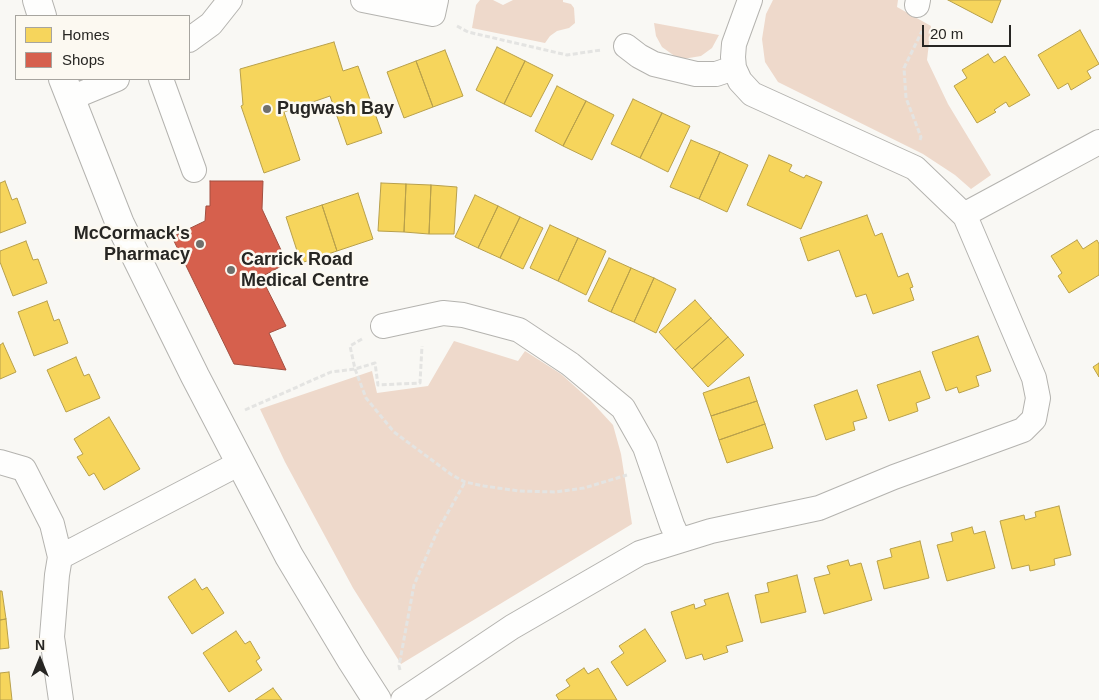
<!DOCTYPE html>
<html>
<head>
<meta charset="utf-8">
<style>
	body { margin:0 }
	#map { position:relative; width:1099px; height:700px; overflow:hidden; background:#f9f8f4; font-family:Helvetica,sans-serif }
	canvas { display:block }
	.legend { position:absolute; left:15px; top:15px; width:175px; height:65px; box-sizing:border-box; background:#fcf9f1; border:1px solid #a7a59f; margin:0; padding:6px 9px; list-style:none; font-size:15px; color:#272623 }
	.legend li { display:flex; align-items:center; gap:10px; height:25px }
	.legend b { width:25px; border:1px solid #a7a59f }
	.north { position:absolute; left:15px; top:635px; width:50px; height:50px; -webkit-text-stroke:4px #fcf9f1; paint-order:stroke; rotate:0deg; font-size:14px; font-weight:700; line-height:20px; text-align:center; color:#272623 }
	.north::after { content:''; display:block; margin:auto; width:18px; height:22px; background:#272623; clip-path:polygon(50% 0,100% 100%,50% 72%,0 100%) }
	.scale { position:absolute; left:922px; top:25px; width:89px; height:22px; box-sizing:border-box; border:2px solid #272623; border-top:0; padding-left:6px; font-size:15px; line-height:18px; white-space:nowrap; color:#272623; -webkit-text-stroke:4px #fcf9f1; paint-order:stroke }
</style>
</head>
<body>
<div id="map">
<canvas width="1099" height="700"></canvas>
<ul class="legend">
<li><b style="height:14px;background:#f6d55c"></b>Homes</li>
<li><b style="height:14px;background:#d6604d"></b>Shops</li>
</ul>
<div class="north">N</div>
<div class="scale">20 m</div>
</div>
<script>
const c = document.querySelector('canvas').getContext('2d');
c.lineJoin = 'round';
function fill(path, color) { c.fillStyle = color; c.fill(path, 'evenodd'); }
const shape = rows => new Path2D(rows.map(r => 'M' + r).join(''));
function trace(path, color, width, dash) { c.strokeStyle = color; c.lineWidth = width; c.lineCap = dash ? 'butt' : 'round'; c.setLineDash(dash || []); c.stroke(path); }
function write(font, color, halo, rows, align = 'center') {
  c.font = font + ' Helvetica,sans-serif'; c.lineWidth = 5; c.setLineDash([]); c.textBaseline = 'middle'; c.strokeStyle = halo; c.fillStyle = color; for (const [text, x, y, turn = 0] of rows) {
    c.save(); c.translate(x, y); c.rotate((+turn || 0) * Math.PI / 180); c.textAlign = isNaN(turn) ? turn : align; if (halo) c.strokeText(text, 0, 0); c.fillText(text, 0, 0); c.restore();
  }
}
const green = shape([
	[480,0,493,0,503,5,513,0,563,0,563,2,571,4,574,8,575,23,569,28,557,31,550,36,545,43,472,28,476,5],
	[773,0,898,0,897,7,931,26,927,60,948,104,991,175,971,189,955,175,923,154,778,82,765,62,762,39,766,14],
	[654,23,719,35,712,48,701,56,683,59,676,57,662,47,656,36],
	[454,341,518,361,525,351,561,374,590,400,613,425,621,454,632,524,401,664,353,588,285,462,260,409,372,371,377,393,428,386]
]);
const homes = shape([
	[948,0,1001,0,992,23,948,0],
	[1080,30,1099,64,1087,71,1091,78,1071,90,1068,83,1058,89,1038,55,1080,30],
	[334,42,343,71,358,66,382,133,347,145,330,96,284,112,300,160,264,173,241,106,243,105,240,69,334,42],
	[497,47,525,61,504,104,476,90,497,47],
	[445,50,463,96,433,107,416,61,445,50],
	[988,54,994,63,1005,56,1030,95,1009,107,1006,102,994,110,996,112,977,123,954,86,967,78,962,70,988,54],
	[416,61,433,107,404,118,387,72,416,61],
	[525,61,553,75,531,117,504,104,525,61],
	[557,86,586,101,563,146,535,131,557,86],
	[633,99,662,113,640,158,611,144,633,99],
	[586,101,614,115,592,160,563,146,586,101],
	[662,113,690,126,668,172,640,158,662,113],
	[691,140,720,152,699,199,670,187,691,140],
	[720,152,748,165,727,212,699,199,720,152],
	[769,155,792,165,789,171,804,178,806,175,822,182,801,229,747,205,769,155],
	[5,181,12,200,17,198,26,223,0,233,0,183,5,181],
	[381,183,406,184,404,232,378,231,381,183],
	[406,184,431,185,429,234,404,232,406,184],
	[431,185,457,187,454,234,429,234,431,185],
	[358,193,373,239,337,251,322,205,358,193],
	[475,195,498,206,478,248,455,237,475,195],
	[322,205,337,251,301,263,286,217,322,205],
	[498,206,520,217,500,258,478,248,498,206],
	[867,215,875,236,882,233,898,277,908,273,913,287,910,288,914,300,873,314,866,294,856,297,839,250,808,261,800,238,867,215],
	[520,217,543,228,523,269,500,258,520,217],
	[550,225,578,238,558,281,530,268,550,225],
	[578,238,606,251,586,295,558,281,578,238],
	[1077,240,1083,249,1097,240,1099,244,1099,275,1069,293,1058,276,1062,273,1051,256,1077,240],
	[26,241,33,260,38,259,47,283,13,296,0,262,0,251,26,241],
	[609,258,631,268,611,312,588,301,609,258],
	[631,268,654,278,634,322,611,312,631,268],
	[654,278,676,289,656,333,634,322,654,278],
	[695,300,711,318,675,350,659,332,695,300],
	[47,301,54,321,59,319,68,343,34,356,18,312,47,301],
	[711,318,728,337,692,369,675,350,711,318],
	[978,336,991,371,976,376,979,386,959,393,957,387,946,391,932,352,978,336],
	[728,337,744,355,708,387,692,369,728,337],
	[3,343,16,372,0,379,0,345,3,343],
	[76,357,84,376,89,374,100,398,66,412,47,370,76,357],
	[1099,363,1099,377,1093,367,1099,363],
	[920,371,930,398,916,403,918,411,889,421,877,385,920,371],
	[749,377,757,401,711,416,703,393,749,377],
	[857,390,867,418,853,422,855,430,826,440,814,405,857,390],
	[757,401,765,424,719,440,711,416,757,401],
	[109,417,140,469,104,490,94,473,89,476,77,457,83,454,74,439,109,417],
	[765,424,773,448,727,463,719,440,765,424],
	[1059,506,1071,555,1054,559,1055,565,1030,571,1029,565,1012,569,1000,521,1024,515,1025,520,1036,517,1035,512,1059,506],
	[972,527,974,534,985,531,995,568,947,581,937,545,953,541,951,533,972,527],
	[920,541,929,578,884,589,877,561,892,557,890,549,920,541],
	[848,560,850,566,861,563,872,600,824,614,814,578,830,574,827,566,848,560],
	[797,575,806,612,761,623,755,595,769,592,767,583,797,575],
	[195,579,202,590,207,587,224,613,192,634,168,597,195,579],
	[0,591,2,591,6,619,0,620,0,591],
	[728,593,743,641,726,646,728,652,704,660,702,654,686,659,671,612,694,604,695,609,706,605,704,600,728,593],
	[6,619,9,648,0,649,0,620,6,619],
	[645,629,666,661,627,686,611,662,624,653,619,646,645,629],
	[236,631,245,644,250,641,260,658,256,661,262,670,229,692,203,653,236,631],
	[584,668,588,674,598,668,617,700,559,700,556,695,570,686,566,680,584,668],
	[9,672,12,700,0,700,0,673,9,672],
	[273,688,282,700,255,700,273,688]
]);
const shops = shape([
	[210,181,263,181,262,209,287,263,261,277,286,326,269,333,286,370,234,364,172,237,205,221,206,206,210,206,210,181]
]);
const path = shape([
	[457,26,468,32,567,55,601,50],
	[920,140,921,137,906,98,904,68,922,31],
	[362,339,350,346,355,369,366,398,394,432,452,475,465,482,484,486,519,491,555,492,584,488,627,475],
	[245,410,331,372,355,369,375,363,378,385,420,383,422,346],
	[400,670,399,666,414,585,437,532,465,482]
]);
const minor = shape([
	[363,0,433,14,436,0],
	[917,5,918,0],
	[189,40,211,24,230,0],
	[626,46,639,56,654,64,696,74,716,74,734,68],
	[161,79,194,170],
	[71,98,117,79],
	[965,216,971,211,1099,142],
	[383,326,443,313,463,315,519,330,570,364,623,408,645,447,672,525,679,540],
	[0,462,24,469,52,524,60,557,240,463],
	[60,557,57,575,52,637,61,700],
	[403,700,512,627,640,553,711,531,819,508,894,477,1023,430,1034,419,1038,398,1034,378,965,216,915,168,752,94,740,81,734,68,733,57,734,44,750,0]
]);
const tertiary = shape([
	[37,0,42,16],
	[63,79,120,224,195,376,289,556,352,661,377,700]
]);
const markers = [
	[267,109,5,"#70706c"],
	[200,244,5,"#70706c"],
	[231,270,5,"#70706c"]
];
const poiNames = [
	["Pugwash Bay",277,109],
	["McCormack's",190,234,"right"],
	["Pharmacy",190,255,"right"],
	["Carrick Road",241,260],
	["Medical Centre",241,281]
];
fill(green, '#eed9cb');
fill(homes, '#f6d55c');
trace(homes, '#b8a04b', 1);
fill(shops, '#d6604d');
trace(shops, '#a24f40', 1);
trace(minor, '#b4b3af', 26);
trace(tertiary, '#b4b3af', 30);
trace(path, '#e4e4e2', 3, [5, 2.5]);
trace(minor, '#fefefd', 24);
trace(tertiary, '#fefefd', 28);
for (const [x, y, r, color] of markers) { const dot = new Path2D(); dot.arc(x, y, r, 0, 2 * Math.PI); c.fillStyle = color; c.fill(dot); trace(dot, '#fcf9f1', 2); }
write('bold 18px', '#272623', '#fcf9f1', poiNames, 'left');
</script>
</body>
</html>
